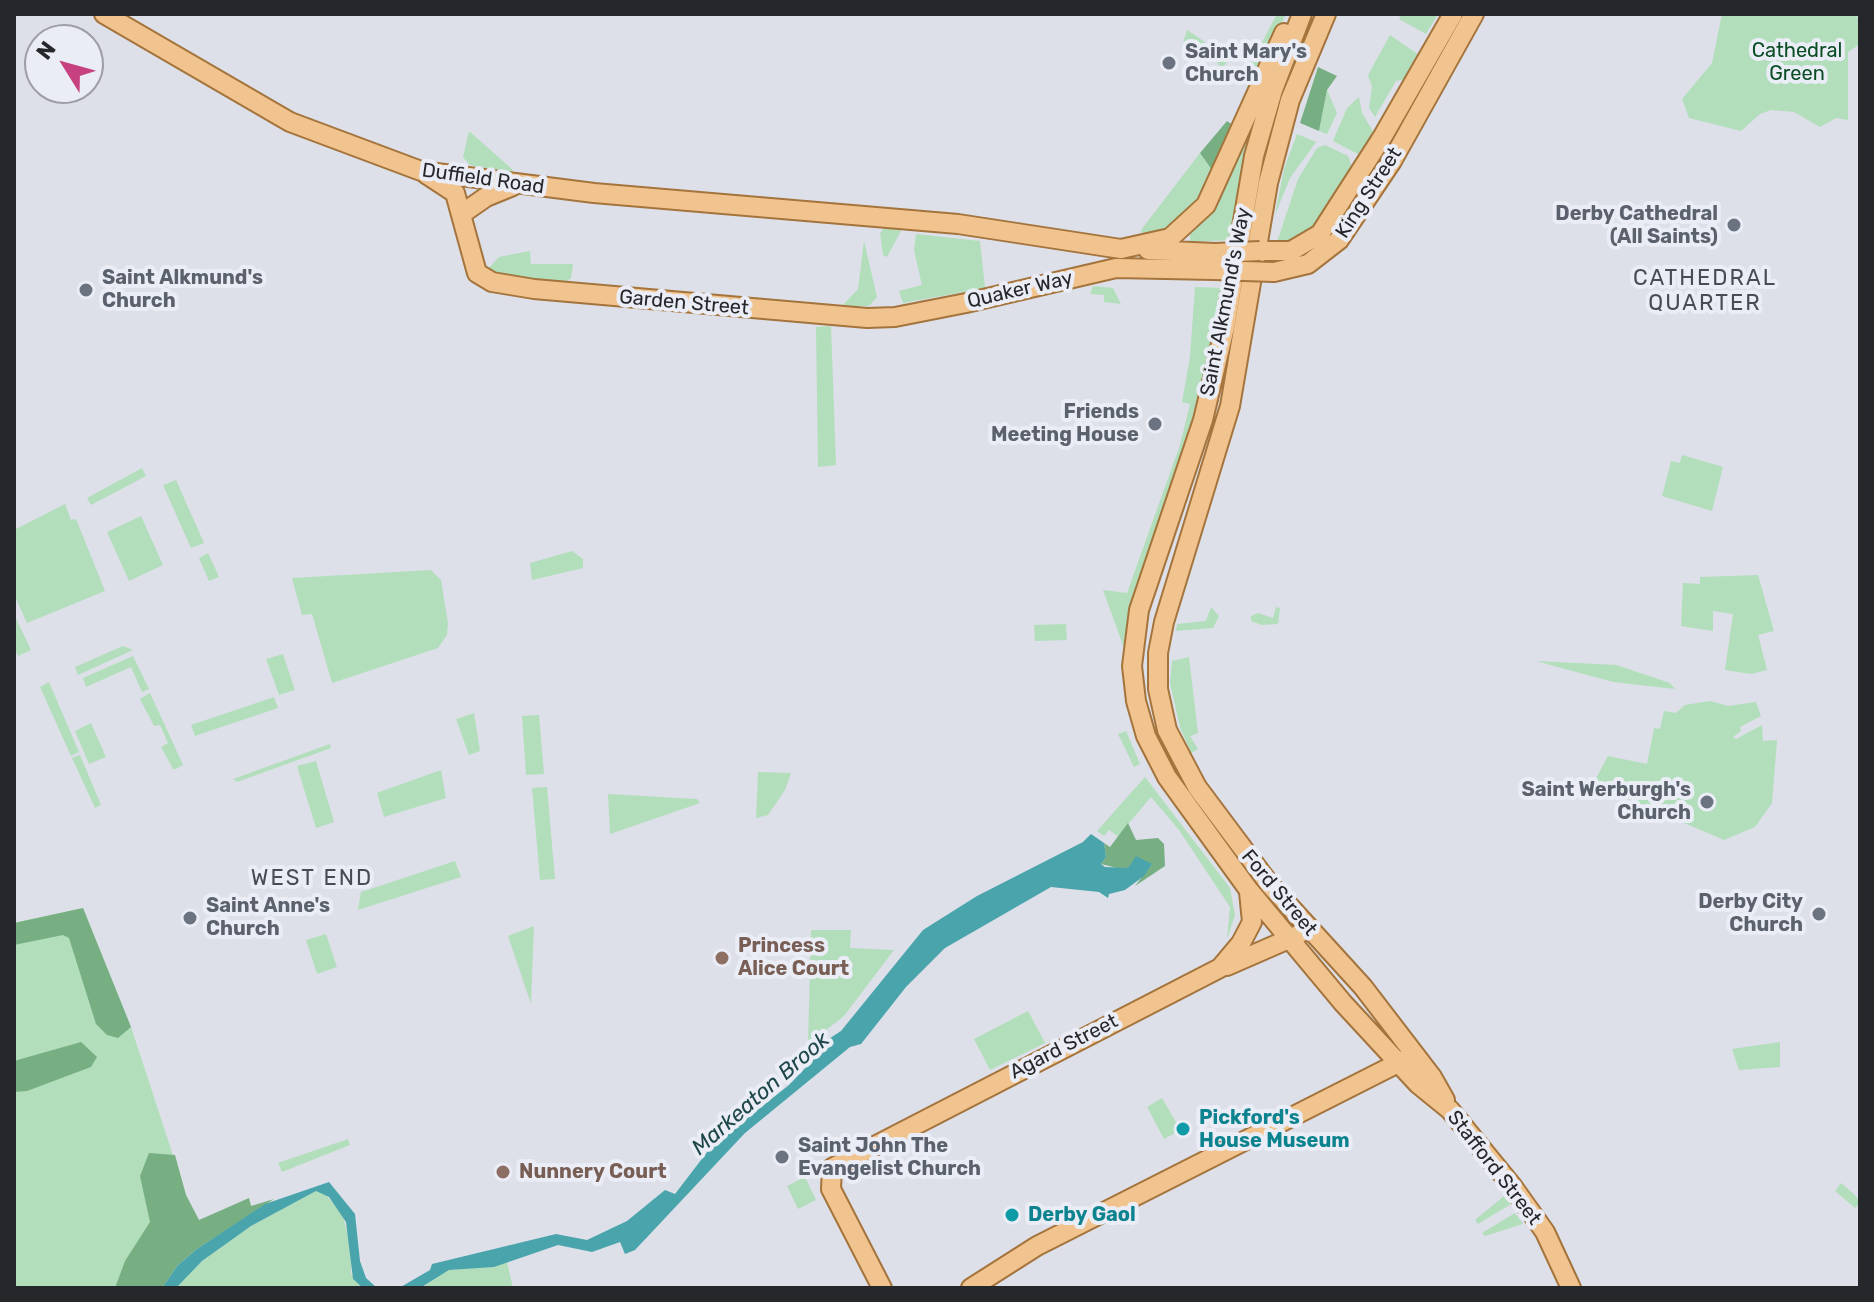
<!DOCTYPE html>
<html>
<head>
<meta charset="utf-8">
<style>
	body { margin:0 }
	#map { position:relative; width:1874px; height:1302px; overflow:hidden; background:#dde0e8; font-family:Rubik,sans-serif }
	canvas { display:block }
	.frame { position:absolute; inset:0; border:16px solid #26272a; pointer-events:none }
	.north { position:absolute; left:24px; top:24px; width:80px; height:80px; box-sizing:border-box; background:#eaedf5; border:2px solid #9c9ea4; border-radius:50%; rotate:307deg; font-size:22px; font-weight:700; line-height:32px; text-align:center; color:#26272a }
	.north::after { content:''; display:block; margin:auto; width:28px; height:36px; background:#c74181; clip-path:polygon(50% 0,100% 100%,50% 72%,0 100%) }
</style>
</head>
<body>
<div id="map">
<canvas width="1874" height="1302"></canvas>
<div class="frame"></div>
<div class="north">N</div>
</div>
<script>
const c = document.querySelector('canvas').getContext('2d');
c.lineJoin = 'round';
function fill(path, color) { c.fillStyle = color; c.fill(path, 'evenodd'); }
const shape = rows => new Path2D(rows.map(r => 'M' + r).join(''));
function trace(path, color, width, dash) { c.strokeStyle = color; c.lineWidth = width; c.lineCap = dash ? 'butt' : 'round'; c.setLineDash(dash || []); c.stroke(path); }
function write(font, color, halo, rows, align = 'center') {
  c.font = font + ' Rubik,sans-serif'; c.lineWidth = 8; c.setLineDash([]); c.textBaseline = 'middle'; c.strokeStyle = halo; c.fillStyle = color; for (const [text, x, y, turn = 0] of rows) {
    c.save(); c.translate(x, y); c.rotate((+turn || 0) * Math.PI / 180); c.textAlign = isNaN(turn) ? turn : align; if (halo) c.strokeText(text, 0, 0); c.fillText(text, 0, 0); c.restore();
  }
}
const green = shape([
	[1277,14,1286,14,1246,95,1250,65],
	[1401,14,1438,14,1426,34,1399,19],
	[1722,14,1855,14,1860,21,1860,44,1848,52,1848,120,1836,118,1820,127,1794,112,1771,110,1760,114,1741,131,1689,118,1682,99,1712,63],
	[1187,30,1205,42,1205,52,1200,57,1182,46],
	[1390,35,1419,55,1405,79,1396,81,1375,117,1369,108,1372,87,1368,75],
	[1208,42,1222,46,1232,54,1222,69,1208,51],
	[1327,90,1337,113,1327,134,1319,131],
	[1359,97,1362,113,1374,133,1358,154,1333,141,1347,108],
	[1254,121,1229,240,1190,242,1190,235,1215,205],
	[469,131,513,170,512,173,470,165,463,157],
	[1297,134,1316,142,1290,178,1275,215,1284,169],
	[1325,145,1348,156,1353,170,1317,227,1289,242,1277,242,1298,179,1317,148],
	[1200,153,1212,170,1195,205,1174,225,1143,236,1141,230],
	[885,227,902,229,887,257,883,255,880,233],
	[916,234,980,241,985,288,903,303,899,291,922,285,914,250],
	[864,241,877,297,869,306,842,306,858,289],
	[530,251,531,264,573,264,571,278,562,285,497,275,487,270,499,257],
	[1093,286,1113,288,1121,304,1104,302,1104,295,1090,294],
	[1195,287,1222,288,1202,394,1138,587,1124,648,1103,590,1127,593,1180,445,1190,404,1182,402,1190,357],
	[831,326,836,465,818,467,816,327],
	[1682,455,1723,467,1712,511,1662,496,1671,461,1680,463],
	[142,468,146,476,91,505,87,498],
	[176,480,204,543,191,548,163,485],
	[65,504,71,520,76,519,105,591,27,623,14,594,14,530],
	[141,516,163,565,129,581,107,532],
	[572,551,583,559,583,568,532,580,530,563],
	[208,553,219,577,209,581,199,558],
	[431,570,441,580,448,623,447,635,438,648,332,683,312,614,302,615,292,578],
	[1758,575,1774,631,1758,635,1767,670,1751,674,1725,670,1733,614,1713,611,1713,631,1681,626,1683,583,1700,584,1700,577],
	[1211,607,1219,616,1213,628,1176,631,1177,624,1206,621],
	[1276,607,1280,608,1278,624,1262,625,1251,621,1251,616,1258,613,1273,618],
	[14,614,31,650,18,656,14,648],
	[1066,624,1067,640,1035,641,1034,625],
	[123,646,133,650,78,675,75,667],
	[283,654,295,690,279,695,266,659],
	[133,656,149,689,142,692,131,667,86,687,83,678],
	[1189,657,1198,733,1190,736,1198,749,1191,753,1180,727,1170,683,1172,661],
	[1536,661,1616,665,1670,683,1675,689,1613,682],
	[49,682,79,752,71,756,40,687],
	[150,693,183,765,176,769,173,769,161,747,168,743,160,725,154,726,140,699],
	[274,697,278,708,195,736,191,725],
	[1710,701,1728,706,1756,702,1761,716,1740,727,1741,731,1733,737,1736,739,1762,725,1763,741,1777,740,1772,803,1755,827,1724,840,1593,784,1608,756,1647,764,1654,728,1660,729,1664,711,1676,713,1685,705],
	[474,713,480,751,469,755,456,719],
	[539,715,544,774,526,775,522,716],
	[91,723,106,757,89,764,75,731],
	[1126,731,1140,764,1134,767,1118,734],
	[330,744,331,748,237,782,233,779],
	[80,755,101,805,95,808,72,758],
	[316,761,334,822,316,828,297,766],
	[441,770,446,798,384,817,377,793],
	[758,772,791,773,785,790,768,815,756,818],
	[1145,777,1230,888,1235,915,1227,939,1230,907,1179,830,1151,797,1118,836,1109,830,1104,836,1097,831],
	[547,787,555,879,540,880,532,788],
	[608,794,697,799,700,803,610,834],
	[455,861,461,877,358,910,361,892],
	[83,908,131,1027,186,1195,199,1220,162,1288,14,1288,14,923],
	[534,926,531,1004,508,936],
	[811,930,851,930,850,948,894,950,844,1016,808,1044],
	[326,934,337,967,317,974,306,940],
	[1028,1011,1045,1043,990,1070,974,1039],
	[1780,1042,1780,1067,1739,1070,1732,1049],
	[1162,1098,1177,1124,1174,1126,1177,1132,1164,1139,1147,1107],
	[348,1139,350,1145,282,1172,278,1163],
	[805,1177,816,1200,798,1209,787,1186],
	[1841,1183,1855,1195,1860,1203,1855,1208,1835,1191],
	[316,1191,324,1193,342,1213,351,1247,351,1274,363,1288,173,1288,202,1261,251,1226],
	[1504,1196,1511,1204,1478,1224,1475,1220],
	[1515,1213,1523,1224,1485,1236,1482,1233],
	[502,1261,507,1262,513,1288,420,1288,449,1270,496,1266]
]);
const forest = shape([
	[1318,67,1337,76,1327,90,1319,131,1300,123],
	[1227,121,1233,125,1212,170,1200,153],
	[1128,823,1136,840,1158,838,1164,844,1165,866,1135,886,1152,864,1121,869,1101,864,1106,857,1104,843,1110,847],
	[83,908,131,1027,118,1038,107,1035,96,1024,69,938,63,935,14,945,14,923],
	[81,1042,97,1057,91,1067,27,1091,14,1092,14,1061],
	[149,1153,175,1155,186,1195,199,1220,249,1198,251,1206,274,1199,197,1249,178,1265,162,1288,115,1288,125,1261,150,1222,140,1176]
]);
const water = shape([
	[1091,834,1104,843,1106,857,1101,864,1105,867,1128,868,1136,856,1152,864,1144,876,1125,890,1109,894,1108,898,1099,892,1051,887,945,948,906,987,861,1044,850,1047,745,1133,635,1250,625,1254,620,1242,592,1252,558,1245,494,1267,449,1270,420,1288,399,1288,430,1270,432,1264,556,1234,587,1240,627,1221,665,1190,675,1194,711,1147,789,1085,813,1060,812,1050,841,1031,923,930,977,896,1083,842],
	[329,1182,355,1214,360,1261,366,1278,377,1288,363,1288,353,1279,346,1222,329,1197,316,1191,251,1226,202,1261,177,1287,162,1288,178,1265,197,1249,265,1204]
]);
const major = shape([
	[104,14,290,122,421,171,594,193,958,224,1121,249,1170,238,1206,205,1284,33],
	[1302,14,1273,90,1254,156,1225,327,1203,420,1139,610,1132,666,1136,701,1146,736,1167,777,1248,889,1343,1003,1418,1084,1450,1110,1513,1187,1545,1232,1571,1288],
	[1326,14,1290,100,1268,183,1230,406,1164,622,1158,653,1158,689,1167,730,1197,787,1271,886,1363,987,1432,1077,1445,1100],
	[426,174,455,193,477,273,492,282,534,289,867,318,895,317,966,303,1116,268,1214,270],
	[463,213,486,197,513,186],
	[1148,250,1215,253],
	[1260,251,1291,251,1320,234,1383,136,1453,14],
	[1274,272,1308,264,1339,240,1392,161,1474,14],
	[1227,966,1298,935],
	[882,1288,831,1189,832,1168,1220,968,1241,943,1252,922,1249,892],
	[971,1288,1037,1246,1408,1058]
]);
const majorBridge = shape([
	[1215,253,1260,251],
	[1214,270,1274,272]
]);
const markers = [
	[1169,63,8,"#6b7280"],
	[1734,225,8,"#6b7280"],
	[86,290,8,"#6b7280"],
	[1155,424,8,"#6b7280"],
	[1707,802,8,"#6b7280"],
	[1819,914,8,"#6b7280"],
	[190,918,8,"#6b7280"],
	[722,958,8,"#8d6e63"],
	[1183,1129,8,"#0f9aa8"],
	[782,1157,8,"#6b7280"],
	[503,1172,8,"#8d6e63"],
	[1012,1215,8,"#0f9aa8"]
];
const parkNames = [
	["Cathedral",1797,51],
	["Green",1797,74]
];
const worshipNames = [
	["Saint Mary's",1185,52],
	["Church",1185,75],
	["Derby Cathedral",1718,214,"right"],
	["(All Saints)",1718,237,"right"],
	["Saint Alkmund's",102,278],
	["Church",102,301],
	["Friends",1139,412,"right"],
	["Meeting House",1139,435,"right"],
	["Saint Werburgh's",1691,790,"right"],
	["Church",1691,813,"right"],
	["Derby City",1803,902,"right"],
	["Church",1803,925,"right"],
	["Saint Anne's",206,906],
	["Church",206,929],
	["Saint John The",798,1146],
	["Evangelist Church",798,1169]
];
const streetNames = [
	["Duffield Road",483,179,8],
	["King Street",1369,193,-57],
	["Quaker Way",1020,290,-13],
	["Saint Alkmund's Way",1226,302,-79],
	["Garden Street",684,303,5],
	["Ford Street",1279,893,50],
	["Agard Street",1064,1047,-27],
	["Stafford Street",1494,1168,52]
];
const educationNames = [
	["Princess",738,946],
	["Alice Court",738,969],
	["Nunnery Court",519,1172]
];
const cultureNames = [
	["Pickford's",1199,1118],
	["House Museum",1199,1141],
	["Derby Gaol",1028,1215]
];
const neighbourhoodNames = [
	["CATHEDRAL",1705,279],
	["QUARTER",1705,304],
	["WEST END",312,879]
];
const waterNames = [
	["Markeaton Brook",761,1094,-41]
];
fill(green, '#b2debb');
fill(forest, '#77af83');
fill(water, '#4aa4ac');
trace(major, '#a4743c', 22);
trace(major, '#f1c48f', 18);
trace(majorBridge, '#a4743c', 22, []);
trace(majorBridge, '#f1c48f', 18);
for (const [x, y, r, color] of markers) { const dot = new Path2D(); dot.arc(x, y, r, 0, 2 * Math.PI); c.fillStyle = color; c.fill(dot); trace(dot, '#eaedf5', 3); }
write('20px', '#0a4c23', '#eaedf5', parkNames);
write('bold 20px', '#5b616d', '#eaedf5', worshipNames, 'left');
write('20px', '#26272a', '#eaedf5', streetNames);
write('bold 20px', '#785e54', '#eaedf5', educationNames, 'left');
write('bold 20px', '#0d838f', '#eaedf5', cultureNames, 'left');
c.letterSpacing = '2px';
write('22px', '#494c53', '#eaedf5', neighbourhoodNames);
c.letterSpacing = '0px';
write('italic 22px', '#1d474b', '#eaedf5', waterNames);
</script>
</body>
</html>
